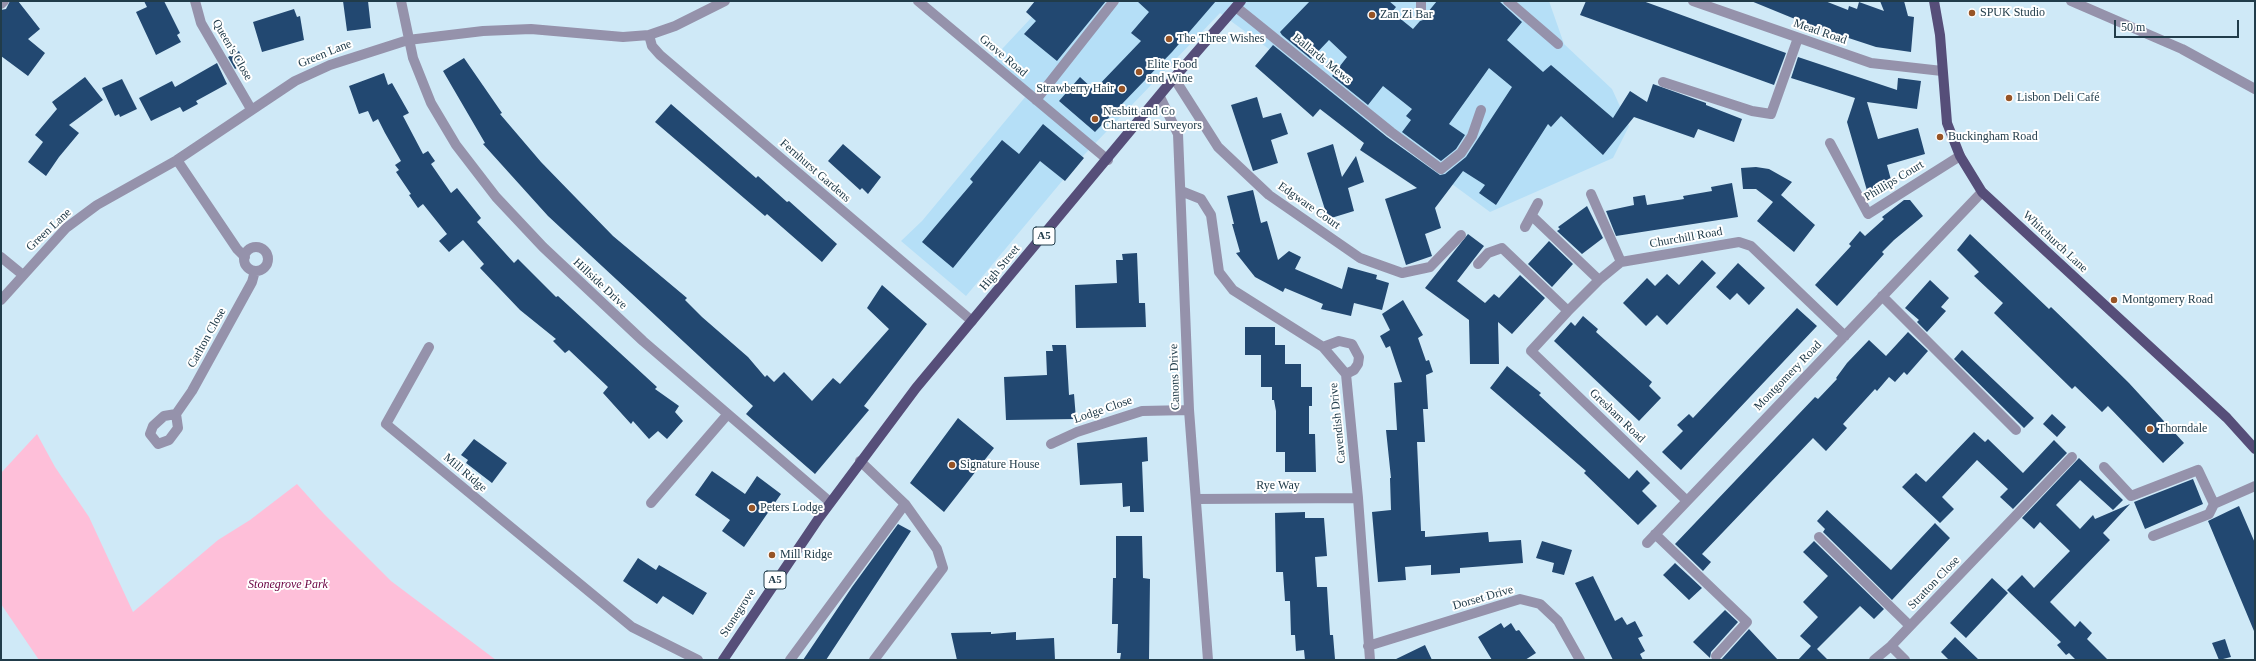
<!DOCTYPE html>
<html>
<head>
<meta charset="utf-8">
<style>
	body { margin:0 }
	#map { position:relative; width:2256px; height:661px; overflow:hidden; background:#cfe9f7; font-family:Georgia,serif }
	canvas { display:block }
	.frame { position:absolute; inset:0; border:2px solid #213c4a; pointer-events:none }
	.scale { position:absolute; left:2114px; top:20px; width:125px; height:18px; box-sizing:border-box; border:2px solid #213c4a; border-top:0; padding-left:5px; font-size:12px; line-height:14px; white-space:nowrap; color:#213c4a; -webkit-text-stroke:3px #fff; paint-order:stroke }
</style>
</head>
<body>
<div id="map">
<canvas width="2256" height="661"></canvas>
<div class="frame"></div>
<div class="scale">50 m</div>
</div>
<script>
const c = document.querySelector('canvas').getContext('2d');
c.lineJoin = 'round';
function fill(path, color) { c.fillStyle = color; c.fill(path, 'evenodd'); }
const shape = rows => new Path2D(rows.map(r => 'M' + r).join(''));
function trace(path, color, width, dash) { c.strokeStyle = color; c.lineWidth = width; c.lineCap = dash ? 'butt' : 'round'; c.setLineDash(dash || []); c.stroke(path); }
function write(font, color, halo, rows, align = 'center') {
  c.font = font + ' Georgia,serif'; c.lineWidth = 4; c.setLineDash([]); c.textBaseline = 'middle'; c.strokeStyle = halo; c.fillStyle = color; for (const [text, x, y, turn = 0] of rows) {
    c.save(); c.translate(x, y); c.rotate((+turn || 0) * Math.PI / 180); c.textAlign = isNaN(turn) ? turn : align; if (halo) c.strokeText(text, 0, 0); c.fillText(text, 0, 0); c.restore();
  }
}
const built = shape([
	[1047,1,1549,1,1564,44,1612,89,1629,126,1613,158,1490,212,1220,13,1083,156,966,296,901,241,922,221,1026,96,988,64]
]);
const green = shape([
	[37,434,55,467,89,517,133,612,218,540,250,520,297,484,324,514,391,581,496,660,39,660,1,604,1,473]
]);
const building = shape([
	[10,1,18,1,40,29,28,39,45,53,28,76,1,56,1,10,6,9],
	[144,1,164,1,180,33,177,35,181,42,156,55,136,12,147,7],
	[343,1,368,1,371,28,347,31],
	[1035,1,1106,1,1057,61,1024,34,1036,21,1026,12],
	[1137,1,1216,1,1172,52,1095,132,1059,101,1080,77,1094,90,1141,41,1131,33,1149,12],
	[1310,1,1389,1,1396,7,1392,12,1413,29,1420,21,1426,19,1428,12,1437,1,1499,1,1522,22,1507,40,1543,72,1551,65,1613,118,1630,91,1647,102,1653,84,1706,103,1706,105,1742,119,1734,142,1698,129,1694,138,1634,117,1603,155,1561,116,1551,127,1548,124,1496,205,1479,193,1485,185,1463,171,1435,208,1441,228,1425,234,1432,256,1406,265,1385,199,1417,188,1360,150,1364,143,1320,109,1313,117,1255,66,1273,45,1387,137,1440,175,1445,174,1466,157,1512,87,1489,68,1449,124,1465,135,1456,149,1441,161,1402,132,1411,120,1406,116,1412,109,1383,86,1368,105,1332,76,1347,57,1329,40,1311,59,1282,35,1280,32],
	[1586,1,1643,1,1786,53,1774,85,1580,15],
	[1751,1,1825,1,1848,10,1849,6,1857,9,1859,2,1884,11,1880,1,1904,1,1908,16,1914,17,1911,52,1876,47,1812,26],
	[294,9,297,17,300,16,304,40,262,52,253,22],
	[239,51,245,64,235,69,228,57],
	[1798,57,1897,90,1898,78,1921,81,1917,109,1867,102,1878,139,1918,128,1925,154,1887,165,1893,187,1868,194,1847,122,1855,98,1791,78],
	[464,58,502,113,500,114,541,162,613,236,687,298,685,300,702,317,748,357,765,377,767,375,774,382,784,372,812,401,833,378,840,384,889,329,867,308,882,285,927,324,864,406,869,410,815,474,746,414,753,406,548,216,483,144,485,143,443,71],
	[217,63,227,84,196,101,198,104,183,112,180,107,151,121,139,98,172,81,175,87],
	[384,73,388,85,392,83,409,113,403,116,423,154,428,151,435,161,431,164,451,193,457,188,481,218,477,222,514,263,518,259,556,297,558,296,657,387,655,389,679,406,675,412,683,421,667,439,658,431,649,439,633,421,631,424,603,393,608,387,569,350,565,353,553,341,556,339,520,310,480,268,484,264,463,240,449,252,439,241,447,234,423,204,418,208,409,195,411,194,396,172,399,170,395,165,401,161,385,133,378,119,373,122,368,111,359,114,349,86],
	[85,77,103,100,69,125,79,133,59,157,46,176,28,162,43,142,35,135,57,109,52,102],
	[122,79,137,109,120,117,119,114,115,116,102,88],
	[1257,97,1263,118,1281,113,1288,134,1271,140,1278,163,1253,171,1231,105],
	[671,104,756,178,758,176,787,202,789,201,837,244,822,262,767,214,765,216,655,122],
	[1043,124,1084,158,1065,181,1040,161,953,268,922,242,973,182,970,179,1002,140,1019,154],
	[843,144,881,177,868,194,862,188,860,190,828,161],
	[1333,144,1342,177,1356,156,1364,182,1348,188,1354,211,1328,219,1307,153],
	[1756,167,1769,169,1792,182,1781,195,1815,225,1794,252,1757,221,1773,202,1756,189,1743,189,1741,168],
	[1732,183,1738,217,1616,236,1606,211,1634,205,1633,197,1645,195,1647,205,1684,199,1683,196,1712,191,1711,187],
	[1253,190,1261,223,1267,221,1278,260,1289,251,1301,257,1295,269,1342,289,1348,267,1377,275,1376,279,1389,283,1382,310,1354,303,1351,316,1321,309,1323,304,1285,288,1283,292,1255,277,1236,253,1240,252,1232,224,1234,224,1227,196],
	[1904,200,1910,200,1923,216,1894,240,1882,252,1884,254,1837,306,1815,285,1851,246,1849,244,1860,231,1865,236,1884,219,1882,217],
	[1587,206,1603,238,1582,254,1557,231,1560,229,1558,227],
	[1468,234,1484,246,1457,281,1485,303,1494,294,1499,298,1520,275,1545,298,1512,334,1498,322,1499,364,1470,364,1469,320,1425,288],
	[1970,234,2049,309,2051,307,2076,331,2129,383,2184,443,2163,463,2108,406,2102,412,2075,386,2072,389,1994,313,2003,303,1974,276,1979,272,1957,250],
	[1549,241,1573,264,1552,287,1528,264],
	[1137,253,1139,303,1145,303,1146,327,1076,328,1075,285,1117,283,1116,260,1123,260,1122,254],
	[1702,260,1716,273,1667,325,1657,315,1646,326,1623,303,1647,278,1655,286,1667,274,1679,285],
	[1738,263,1765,288,1749,305,1737,293,1730,300,1716,287],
	[1930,280,1949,298,1941,307,1946,311,1927,332,1917,322,1919,320,1905,308],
	[1403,300,1423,335,1418,338,1426,361,1429,360,1433,372,1426,375,1428,409,1423,409,1425,442,1417,442,1421,531,1425,531,1425,537,1488,532,1489,542,1521,540,1523,563,1460,568,1460,573,1431,575,1431,565,1405,567,1406,580,1378,582,1372,512,1391,510,1390,478,1391,478,1386,430,1397,430,1394,383,1402,382,1390,346,1386,348,1380,336,1390,330,1382,314],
	[1797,308,1817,326,1681,470,1662,452,1683,431,1677,425,1689,414,1693,418],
	[1583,316,1598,329,1596,332,1652,382,1649,386,1661,398,1639,421,1554,341,1571,322,1575,326],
	[1245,327,1275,327,1275,345,1285,345,1285,364,1301,364,1301,387,1312,387,1312,406,1309,406,1309,434,1315,434,1316,472,1285,472,1285,452,1276,452,1276,411,1274,400,1272,400,1272,387,1261,387,1261,355,1245,355],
	[1908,332,1928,351,1907,375,1904,372,1895,382,1889,377,1877,391,1875,389,1843,424,1847,428,1826,451,1813,438,1702,554,1711,562,1703,571,1675,544,1815,397,1818,399,1837,379,1836,378,1847,363,1869,340,1886,356],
	[1052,345,1066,345,1069,395,1074,394,1076,419,1006,420,1004,377,1047,375,1046,351,1053,351],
	[1962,350,2034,418,2024,428,1954,359],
	[1507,366,1541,393,1539,395,1629,479,1637,470,1650,483,1642,491,1657,506,1638,525,1584,473,1586,471,1490,388],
	[2052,414,2066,427,2057,437,2043,424],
	[958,418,994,448,944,512,910,483],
	[1974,432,1985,442,1988,439,2023,473,2054,440,2067,453,2013,509,2000,497,2008,489,1977,460,1942,497,1954,509,1940,523,1902,487,1916,473,1926,482],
	[1147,437,1148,461,1142,462,1144,512,1130,512,1130,506,1123,507,1122,483,1080,485,1077,443],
	[474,439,507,463,492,483,466,463,468,460,461,455],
	[2079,458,2123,500,2113,510,2080,480,2056,505,2080,529,2093,515,2095,519,2130,504,2103,533,2110,540,2050,602,2075,627,2080,621,2092,633,2087,639,2108,660,2076,660,2069,653,2066,655,2057,645,2061,642,2007,590,2022,575,2034,588,2070,551,2040,522,2034,529,2022,518],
	[712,471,745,494,757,476,781,494,744,547,722,531,730,520,695,495],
	[2193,479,2203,504,2145,529,2134,502],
	[2239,506,2255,543,2254,631,2208,521],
	[1827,510,1891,570,1935,523,1950,538,1892,600,1823,532,1825,529,1817,521],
	[1305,512,1305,518,1324,518,1327,556,1315,557,1317,587,1327,587,1330,635,1333,635,1335,659,1305,660,1304,650,1296,651,1295,635,1291,635,1290,601,1285,601,1283,572,1276,572,1275,513],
	[898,524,911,531,826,660,803,660,852,587],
	[1116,536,1142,536,1143,578,1150,579,1149,660,1120,660,1121,653,1117,653,1118,624,1112,624,1113,578,1116,578],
	[1542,541,1572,550,1564,575,1552,572,1554,563,1536,558],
	[1814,541,1884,609,1874,619,1860,606,1817,649,1828,660,1798,660,1811,646,1800,636,1818,617,1803,602,1828,576,1803,552],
	[638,558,656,570,659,565,707,593,693,615,663,596,657,604,623,581],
	[1675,563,1702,588,1689,600,1663,575],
	[1593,576,1615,621,1622,617,1627,625,1635,621,1643,636,1638,638,1645,651,1640,654,1643,660,1613,660,1575,583],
	[1992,578,2008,593,1966,638,1950,623],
	[1725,610,1738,622,1711,652,1710,658,1693,642],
	[1501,623,1504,628,1511,623,1516,631,1519,630,1536,653,1525,660,1492,660,1478,637],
	[1749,629,1778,660,1721,660],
	[991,632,991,634,1016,632,1016,640,1054,638,1055,660,957,660,951,633],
	[1955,637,1979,660,1949,660,1941,652],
	[2225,639,2231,657,2219,660,2212,643],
	[1425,645,1432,660,1394,660]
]);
const minor = shape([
	[195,1,201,23,251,109],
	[401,1,413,58,431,103,456,145,496,197,543,247,643,341,830,502],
	[918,1,1108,160],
	[1508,1,1558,44],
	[1693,1,1871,63,1942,71],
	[2071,1,2182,49,2255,89],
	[1,4,4,1],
	[1236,7,1391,132,1441,169,1461,153,1472,136,1481,110],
	[1421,15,1421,1],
	[649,35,652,46,660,55,972,321],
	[1174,78,1218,147,1269,195,1360,258,1402,273,1430,267,1461,235],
	[1663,82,1752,111,1771,114,1798,38],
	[1160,97,1178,134,1189,410,1208,660],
	[1036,100,1114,1],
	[1830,143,1868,214,1960,156],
	[177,160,237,249,245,257],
	[1181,191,1201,199,1211,215,1219,272,1233,290,1323,347,1346,374,1358,498,1370,660],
	[1591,194,1621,262],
	[1532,216,1599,280],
	[1525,227,1538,203],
	'244 259a12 12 0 1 1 24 0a12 12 0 1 1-24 0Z',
	[1,257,23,275],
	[1478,264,1488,253,1502,248,1568,311],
	[1882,296,2016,430],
	[1,300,66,228,97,205,177,160,295,81,330,65,408,40,483,31,531,29,623,37,649,35,675,26,725,1],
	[429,347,386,424,632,627,698,660],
	[1323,347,1339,341,1352,344,1359,357,1358,364,1354,370,1346,374],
	[176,414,164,416,153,426,150,434,158,444,169,440,178,428,176,414,192,391,252,282,255,271],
	[1051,444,1077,432,1142,411,1189,410],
	[2104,467,2131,496,2198,470,2214,504,2255,486],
	[1197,499,1358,498],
	[1686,500,1531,351,1568,311,1599,280,1621,262,1739,242,1751,246,1845,336],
	[651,503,727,415],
	[1655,534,1747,622,1716,656],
	[2153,536,2209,514,2214,504],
	[1819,537,1910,626],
	[1647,543,1982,192],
	[1368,646,1520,599,1540,604,1558,621,1580,660],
	[1891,646,1905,660],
	[790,660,905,504,860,461],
	[874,660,943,568,937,549,905,504],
	[1874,660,1891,646,2072,457]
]);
const major = shape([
	[1934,1,1940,35,1947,123,1960,156,1982,192,2227,418,2255,449],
	[723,660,819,518,916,388,1174,78,1241,1]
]);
const markers = [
	[1972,13,4,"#975426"],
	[1372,15,4,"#975426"],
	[1169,39,4,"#975426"],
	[1139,72,4,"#975426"],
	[1122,89,4,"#975426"],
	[2009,98,4,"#975426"],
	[1095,119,4,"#975426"],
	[1940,137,4,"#975426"],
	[2114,300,4,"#975426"],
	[2150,429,4,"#975426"],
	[952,465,4,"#975426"],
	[752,508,4,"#975426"],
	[772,555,4,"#975426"]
];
const shields = [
	[1044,236,22],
	[775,580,22]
];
const shieldNames = [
	["A5",1044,236],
	["A5",775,580]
];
const poiNames = [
	["SPUK Studio",1980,13],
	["Zan Zi Bar",1380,15],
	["The Three Wishes",1177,39],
	["Elite Food",1147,65],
	["and Wine",1147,79],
	["Strawberry Hair",1114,89,"right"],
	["Lisbon Deli Café",2017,98],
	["Nesbitt and Co",1103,112],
	["Chartered Surveyors",1103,126],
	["Buckingham Road",1948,137],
	["Montgomery Road",2122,300],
	["Thorndale",2158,429],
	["Signature House",960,465],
	["Peters Lodge",760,508],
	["Mill Ridge",780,555]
];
const streetNames = [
	["Mead Road",1820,32,19],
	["Queen's Close",232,50,60],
	["Green Lane",325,54,-22],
	["Grove Road",1003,56,40],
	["Ballards Mews",1322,59,39],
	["Fernhurst Gardens",815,171,41],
	["Phillips Court",1894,181,-31],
	["Edgware Court",1309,206,35],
	["Green Lane",49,230,-43],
	["Churchill Road",1686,238,-10],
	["Whitchurch Lane",2055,242,43],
	["High Street",1000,268,-50],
	["Hillside Drive",600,284,43],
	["Carlton Close",207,338,-61],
	["Montgomery Road",1788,376,-46],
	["Canons Drive",1175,377,-92],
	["Lodge Close",1103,410,-19],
	["Gresham Road",1617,416,44],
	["Cavendish Drive",1338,423,-96],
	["Mill Ridge",465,473,40],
	["Rye Way",1278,486],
	["Stratton Close",1934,583,-46],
	["Dorset Drive",1483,598,-16],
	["Stonegrove",738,613,-57]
];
const parkNames = [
	["Stonegrove Park",288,585]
];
fill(built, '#b5dff7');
fill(green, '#febfd9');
fill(building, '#224871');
trace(minor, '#9592ab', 10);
trace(major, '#564e79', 10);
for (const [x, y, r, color] of markers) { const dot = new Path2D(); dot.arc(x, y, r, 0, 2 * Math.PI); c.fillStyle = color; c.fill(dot); trace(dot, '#fff', 1.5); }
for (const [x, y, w] of shields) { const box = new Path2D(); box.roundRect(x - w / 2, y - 9, w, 18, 3); c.fillStyle = '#fff'; c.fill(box); trace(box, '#213c4a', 1); }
write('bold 11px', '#213c4a', null, shieldNames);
write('12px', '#213c4a', '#fff', poiNames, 'left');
write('12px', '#213c4a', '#fff', streetNames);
write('italic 12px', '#690040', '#fff', parkNames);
</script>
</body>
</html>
